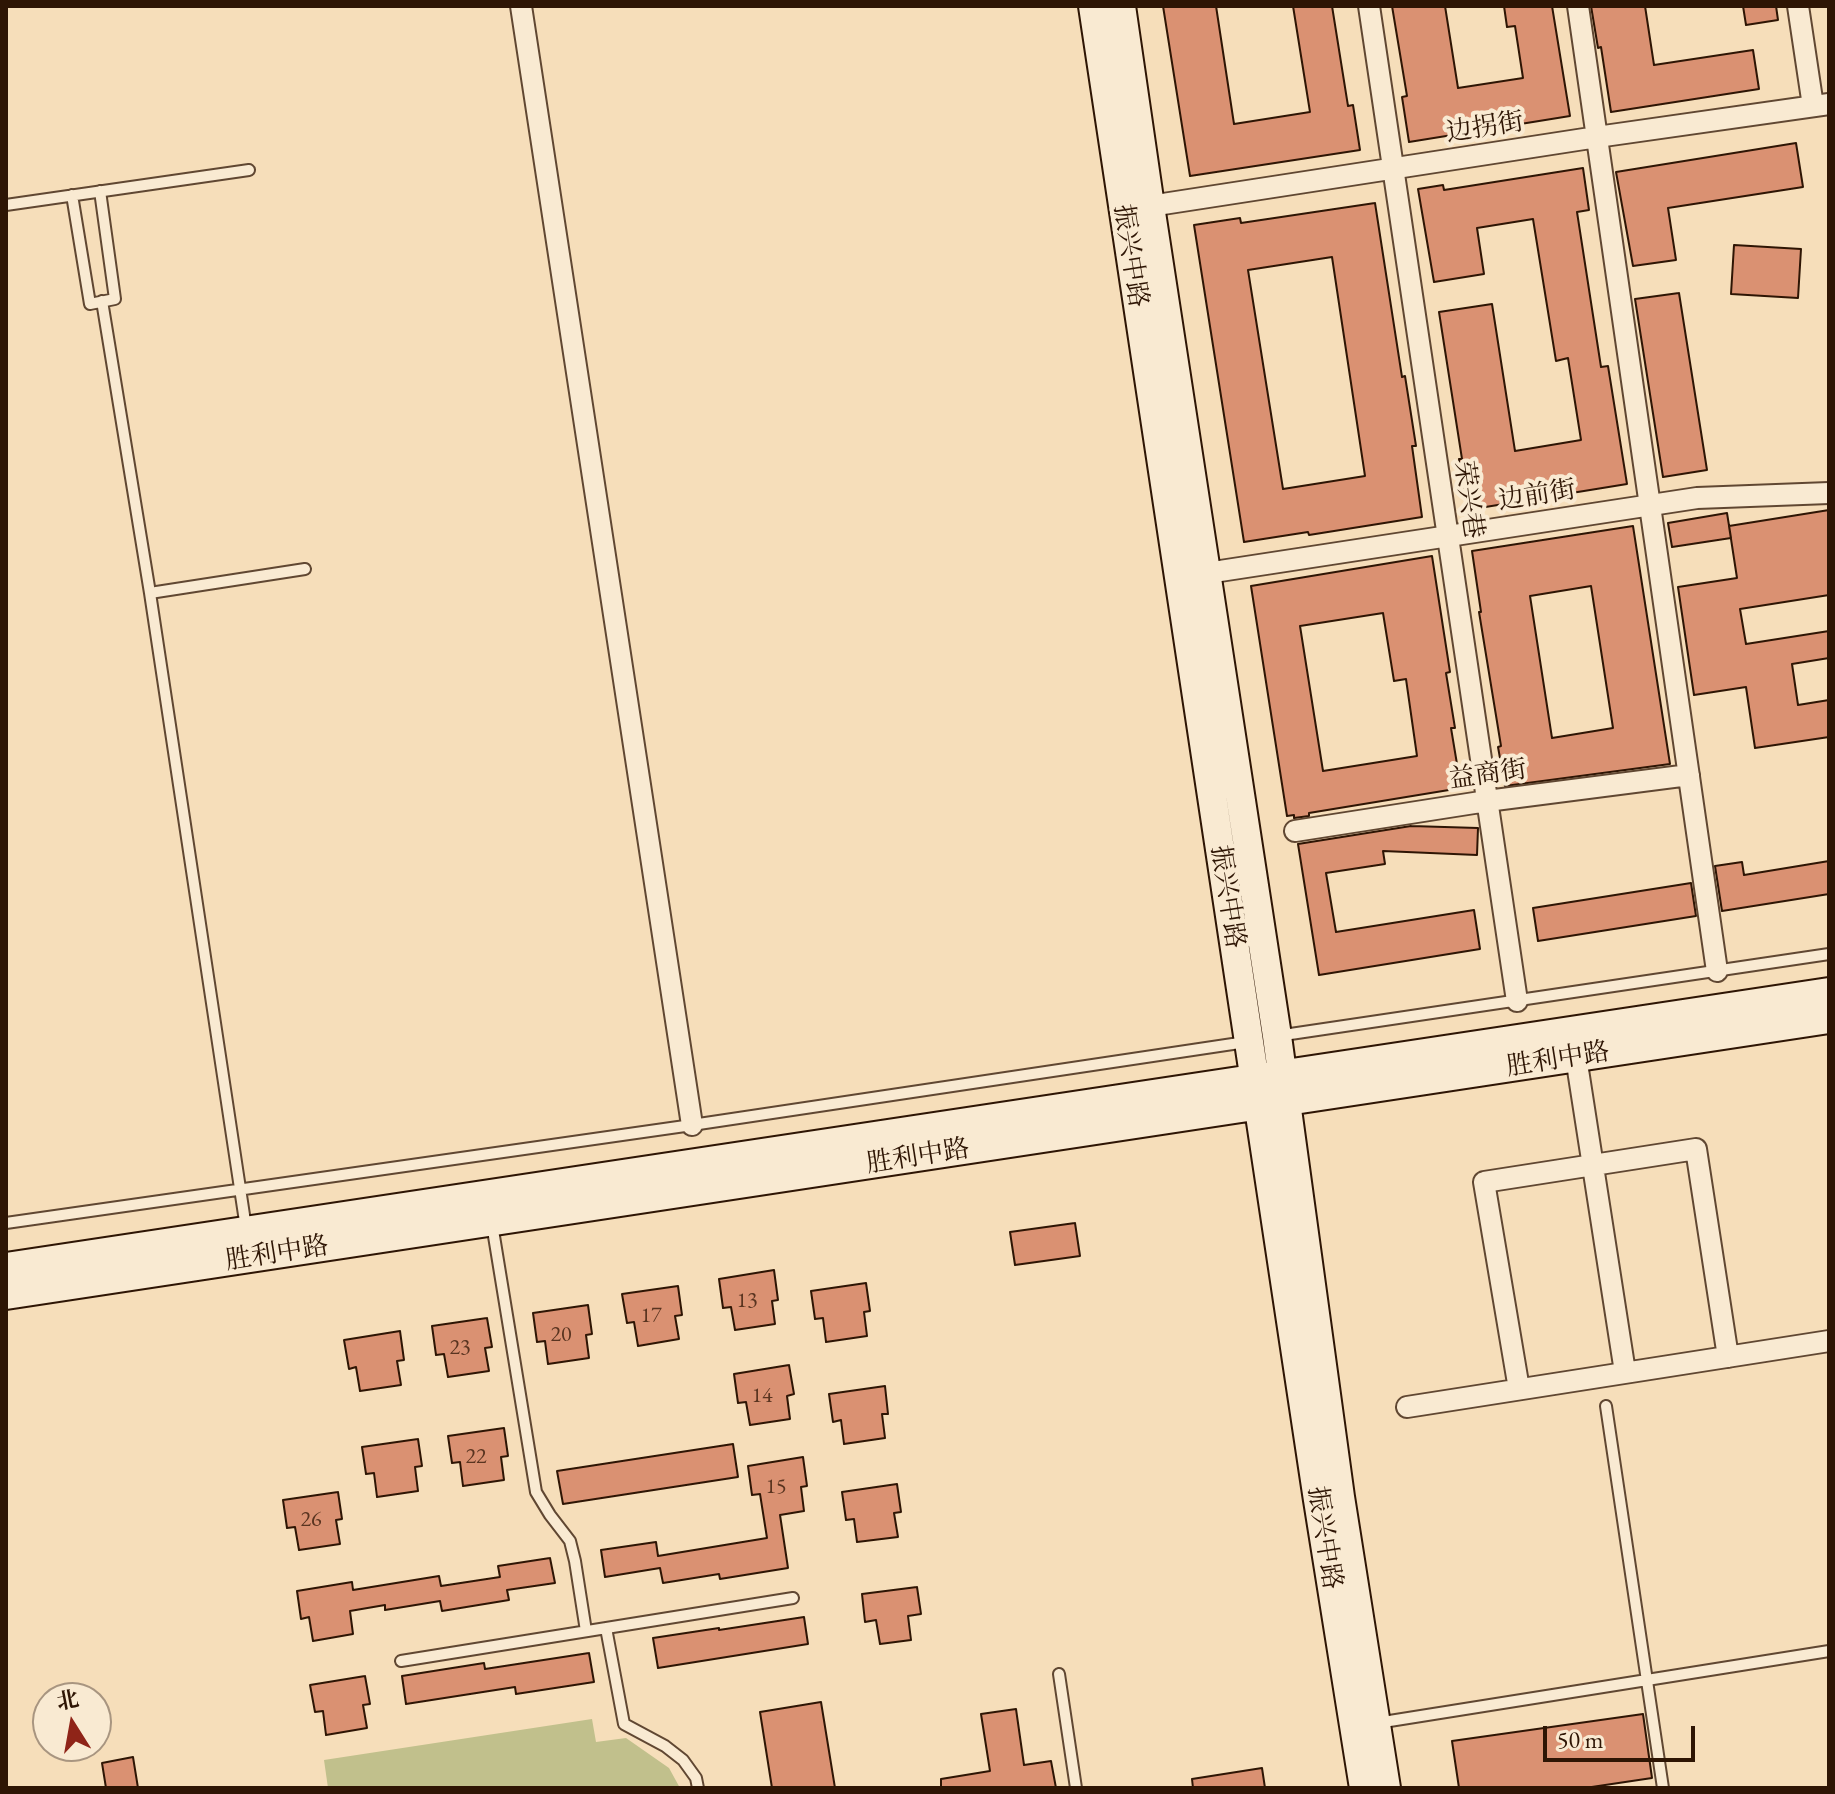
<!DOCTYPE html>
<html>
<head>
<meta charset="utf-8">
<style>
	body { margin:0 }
	#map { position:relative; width:1835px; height:1794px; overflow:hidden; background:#f6deba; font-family:"EB Garamond","Noto Serif SC",serif }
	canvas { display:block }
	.frame { position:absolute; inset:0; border:8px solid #2e1504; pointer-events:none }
	.north { position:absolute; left:32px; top:1682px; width:80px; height:80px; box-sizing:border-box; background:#f9ead2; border:2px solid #a89580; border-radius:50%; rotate:349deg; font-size:22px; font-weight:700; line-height:32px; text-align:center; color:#2e1504 }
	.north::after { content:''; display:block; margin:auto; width:28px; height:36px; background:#8f2418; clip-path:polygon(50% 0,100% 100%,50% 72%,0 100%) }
	.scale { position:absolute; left:1543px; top:1726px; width:152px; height:36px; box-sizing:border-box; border:4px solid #2e1504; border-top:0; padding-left:10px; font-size:24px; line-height:28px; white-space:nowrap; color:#2e1504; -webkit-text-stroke:6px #f9ead2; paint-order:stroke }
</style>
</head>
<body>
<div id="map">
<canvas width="1835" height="1794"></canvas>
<div class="frame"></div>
<div class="north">北</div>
<div class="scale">50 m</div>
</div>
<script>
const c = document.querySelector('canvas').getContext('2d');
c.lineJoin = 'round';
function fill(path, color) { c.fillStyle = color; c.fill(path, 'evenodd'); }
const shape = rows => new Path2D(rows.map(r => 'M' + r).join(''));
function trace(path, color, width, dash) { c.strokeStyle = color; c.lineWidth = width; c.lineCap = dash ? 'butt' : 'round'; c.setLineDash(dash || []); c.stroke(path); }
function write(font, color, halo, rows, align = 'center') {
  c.font = font + ' "EB Garamond","Noto Serif SC",serif'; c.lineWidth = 8; c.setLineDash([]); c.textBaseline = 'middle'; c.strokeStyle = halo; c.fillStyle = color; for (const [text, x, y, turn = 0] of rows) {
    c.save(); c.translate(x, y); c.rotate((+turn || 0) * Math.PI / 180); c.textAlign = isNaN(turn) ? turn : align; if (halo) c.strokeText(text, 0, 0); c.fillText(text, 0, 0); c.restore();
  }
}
const green = shape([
	[592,1719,596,1742,626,1738,669,1768,680,1788,328,1788,324,1760]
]);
const building = shape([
	[1163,6,1216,6,1234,124,1310,112,1293,6,1332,6,1348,106,1353,105,1360,150,1190,176,1163,6],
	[1392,6,1445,6,1458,88,1523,78,1515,26,1507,27,1504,6,1552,6,1570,116,1409,142,1402,97,1407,96,1392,6],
	[1591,6,1645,6,1654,65,1753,50,1759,89,1611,112,1601,47,1598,48,1591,6],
	[1743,6,1776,6,1778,20,1746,25,1743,6],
	[1796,143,1803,187,1668,208,1676,260,1633,266,1616,172,1796,143],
	[1583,168,1589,210,1577,212,1601,367,1608,366,1627,484,1467,510,1459,459,1462,459,1439,312,1492,304,1515,451,1581,440,1568,358,1556,361,1533,219,1477,228,1484,274,1434,282,1418,189,1443,185,1444,190,1583,168],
	[1375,203,1402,377,1405,376,1416,446,1412,446,1422,517,1309,535,1308,532,1244,542,1194,225,1240,218,1241,223,1375,203],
	[1332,257,1365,476,1283,489,1248,270,1332,257],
	[1734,245,1801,249,1798,298,1731,294,1734,245],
	[1679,293,1707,470,1663,477,1635,299,1679,293],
	[1829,510,1829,595,1740,609,1746,644,1829,631,1829,658,1792,664,1798,705,1829,700,1829,737,1755,748,1746,687,1694,695,1678,587,1737,578,1729,526,1829,510],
	[1727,513,1731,538,1672,547,1668,523,1727,513],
	[1633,526,1670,764,1505,786,1498,747,1501,746,1479,612,1481,612,1472,551,1633,526],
	[1591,586,1613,728,1552,738,1530,596,1591,586],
	[1432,556,1450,672,1446,673,1455,728,1451,728,1461,788,1309,813,1309,816,1294,818,1294,815,1287,816,1251,586,1432,556],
	[1383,613,1394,681,1406,679,1417,756,1323,771,1300,626,1383,613],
	[1411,826,1478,828,1477,855,1383,851,1385,864,1326,873,1336,932,1474,910,1480,949,1319,975,1298,844,1411,826],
	[1829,861,1829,894,1722,911,1715,866,1742,862,1744,875,1829,861],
	[1691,883,1696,916,1538,941,1533,908,1691,883],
	[1075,1223,1080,1256,1015,1265,1010,1232,1075,1223],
	[774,1270,778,1300,772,1301,775,1324,735,1330,731,1307,723,1308,719,1279,774,1270],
	[866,1283,870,1311,864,1312,867,1336,826,1342,823,1318,815,1319,811,1291,866,1283],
	[678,1286,682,1315,675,1316,679,1339,638,1346,634,1322,627,1323,622,1294,678,1286],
	[588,1305,592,1334,586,1335,589,1358,548,1364,545,1341,537,1342,533,1313,588,1305],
	[487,1318,492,1347,485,1348,489,1371,448,1377,444,1354,436,1355,432,1326,487,1318],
	[400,1331,404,1360,397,1361,401,1385,360,1391,356,1367,349,1369,344,1340,400,1331],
	[789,1365,794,1394,787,1396,790,1419,750,1425,746,1402,738,1403,734,1374,789,1365],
	[885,1386,888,1414,882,1414,885,1438,844,1444,841,1420,833,1422,829,1394,885,1386],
	[504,1428,508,1456,501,1457,504,1480,463,1486,460,1462,452,1463,448,1436,504,1428],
	[418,1439,422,1466,415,1467,418,1491,377,1497,374,1473,366,1474,362,1447,418,1439],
	[733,1444,738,1477,563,1504,557,1471,733,1444],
	[803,1457,807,1486,801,1487,804,1511,780,1515,788,1568,720,1579,719,1574,663,1583,660,1568,605,1577,601,1550,656,1542,658,1556,767,1538,760,1494,752,1495,748,1466,803,1457],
	[897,1484,901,1512,894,1513,898,1537,857,1542,854,1519,846,1520,842,1492,897,1484],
	[338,1492,342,1519,336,1520,340,1544,299,1550,295,1527,287,1528,283,1500,338,1492],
	[550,1558,555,1583,507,1590,509,1600,442,1611,440,1601,385,1610,385,1605,350,1611,353,1634,313,1641,309,1617,301,1619,297,1591,352,1582,353,1590,439,1576,441,1586,500,1577,498,1566,550,1558],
	[917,1587,921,1614,908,1616,911,1640,880,1644,876,1620,865,1622,862,1594,917,1587],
	[804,1617,808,1644,658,1668,653,1638,719,1628,719,1630,804,1617],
	[589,1653,594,1682,516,1694,515,1687,406,1704,402,1676,484,1663,485,1669,589,1653],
	[365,1676,370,1704,363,1705,367,1728,326,1735,323,1711,315,1712,310,1685,365,1676],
	[821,1702,835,1788,772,1788,760,1712,821,1702],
	[1016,1709,1024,1765,1051,1761,1056,1788,941,1788,941,1779,990,1771,981,1714,1016,1709],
	[1643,1714,1652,1778,1585,1788,1459,1788,1452,1741,1643,1714],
	[133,1757,138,1788,106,1788,102,1763,133,1757],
	[1262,1768,1265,1788,1193,1788,1192,1779,1262,1768]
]);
const lane = shape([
	[72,195,90,304,115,299,100,191],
	[6,205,249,170],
	[102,301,150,593,246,1228],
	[150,593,305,569],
	[1277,1036,1829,954],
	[6,1223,692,1125,1246,1042],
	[492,1224,536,1492,550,1515,570,1541,575,1561,586,1631],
	[1606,1406,1663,1788],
	[606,1628,624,1724,665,1746,683,1760,696,1778,698,1788],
	[401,1661,793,1598],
	[1059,1674,1076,1788],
	[1377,1723,1829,1651]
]);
const street = shape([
	[521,6,692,1125],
	[1369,6,1517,1001],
	[1578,6,1717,971],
	[1798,6,1813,106],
	[1150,206,1597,137,1829,104],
	[1207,573,1697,498,1829,493],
	[1295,831,1487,801,1689,775],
	[1576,1057,1625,1372],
	[1519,1389,1484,1182,1696,1149,1728,1357],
	[1407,1407,1829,1341]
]);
const secondary = shape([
	[1093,6,1318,1500,1364,1788],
	[1121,6,1150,206,1277,1036,1340,1497,1386,1788],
	[6,1267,1829,992],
	[6,1295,1829,1019]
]);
const numberNames = [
	["13",747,1301],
	["17",651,1316],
	["20",561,1335],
	["23",460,1348],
	["14",762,1396],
	["22",476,1457],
	["15",776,1487],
	["26",311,1520]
];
const streetNames = [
	["边拐街",1485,128,-9],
	["振兴中路",1130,256,81],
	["边前街",1537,496,-9],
	["荣兴巷",1468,500,82],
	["益商街",1488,775,-8],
	["振兴中路",1227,897,81],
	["胜利中路",1558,1060,-9],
	["胜利中路",918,1157,-9],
	["胜利中路",277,1254,-9],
	["振兴中路",1324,1538,81]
];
fill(green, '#c1c08c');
fill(building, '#da9172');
trace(building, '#2e1504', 2);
trace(lane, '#604732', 14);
trace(street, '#604732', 24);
trace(secondary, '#2e1504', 32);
trace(lane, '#f9ead2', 10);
trace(street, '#f9ead2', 20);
trace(secondary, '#f9ead2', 28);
write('22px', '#593420', null, numberNames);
write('26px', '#2e1504', '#f9ead2', streetNames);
</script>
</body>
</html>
